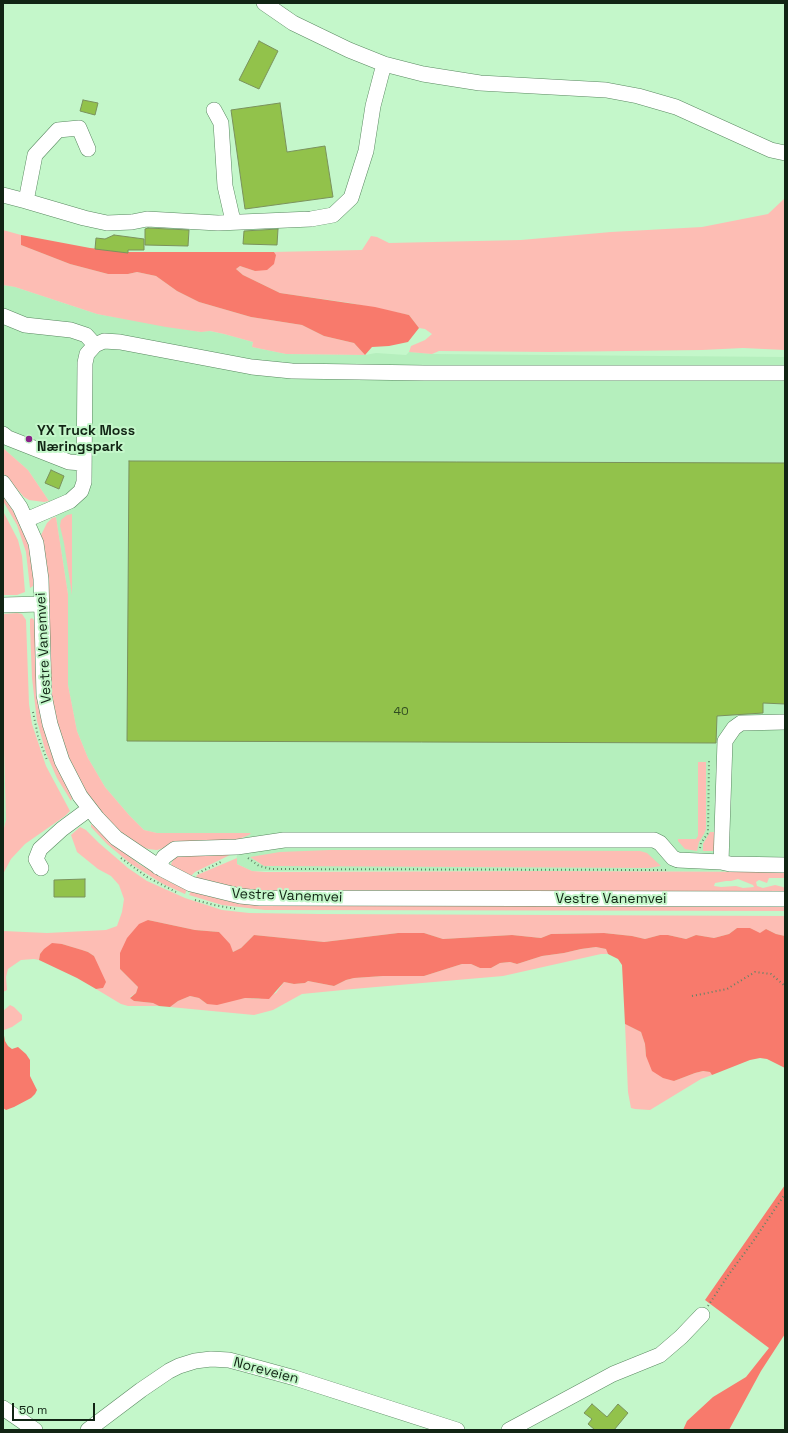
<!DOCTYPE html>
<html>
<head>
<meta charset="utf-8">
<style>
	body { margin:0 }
	#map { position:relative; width:788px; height:1433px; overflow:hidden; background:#c4f7ca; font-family:"Space Grotesk",sans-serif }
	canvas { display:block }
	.frame { position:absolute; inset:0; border:4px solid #112414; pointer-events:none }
	.scale { position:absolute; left:12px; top:1403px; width:83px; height:18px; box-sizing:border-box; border:2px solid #112414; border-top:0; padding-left:5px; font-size:12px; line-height:14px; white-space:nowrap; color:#112414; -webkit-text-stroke:3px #c4f7ca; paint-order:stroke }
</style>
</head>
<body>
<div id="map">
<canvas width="788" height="1433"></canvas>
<div class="frame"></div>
<div class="scale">50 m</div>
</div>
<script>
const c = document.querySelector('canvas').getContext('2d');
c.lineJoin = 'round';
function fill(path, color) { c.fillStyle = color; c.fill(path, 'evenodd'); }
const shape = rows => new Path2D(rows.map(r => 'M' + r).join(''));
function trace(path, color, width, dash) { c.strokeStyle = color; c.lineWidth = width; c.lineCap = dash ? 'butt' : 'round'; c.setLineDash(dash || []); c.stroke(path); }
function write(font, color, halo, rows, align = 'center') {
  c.font = font + ' "Space Grotesk",sans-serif'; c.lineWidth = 4; c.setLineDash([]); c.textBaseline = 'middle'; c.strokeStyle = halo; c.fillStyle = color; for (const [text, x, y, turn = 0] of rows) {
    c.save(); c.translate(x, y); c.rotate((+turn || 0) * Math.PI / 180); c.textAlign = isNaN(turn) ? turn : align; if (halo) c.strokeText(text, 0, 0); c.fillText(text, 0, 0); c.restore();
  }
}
const built = shape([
	[3,285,15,287,97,314,201,332,209,331,224,334,253,342,252,347,286,354,365,355,376,353,406,355,409,352,411,352,432,354,664,356,785,357,785,872,546,871,252,871,237,864,236,839,243,838,250,833,157,833,144,830,129,815,105,787,88,758,77,731,68,685,68,594,56,517,49,501,28,470,3,448],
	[3,712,6,820,3,832]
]);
const green = shape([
	[785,198,785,350,743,348,702,350,550,352,439,351,432,354,409,352,411,346,425,340,432,334,425,329,419,328,409,315,350,303,280,293,243,275,236,269,240,266,255,271,276,255,274,252,362,250,371,236,377,237,389,243,521,240,611,232,702,227,768,214],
	[3,230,21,235,21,245,70,264,108,274,128,274,137,272,156,276,177,291,199,302,251,317,302,325,324,336,354,343,365,355,286,354,252,347,253,342,224,334,210,331,201,332,166,327,97,314,15,287,3,285],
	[3,448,28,470,49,501,44,502,29,500,24,497,3,473],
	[3,494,24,530,31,555,34,581,33,586,30,588,26,552,17,525,3,501],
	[3,511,18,540,22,556,25,592,17,595,3,595],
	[72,514,72,595,64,543,60,526,61,520,67,515],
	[56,517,68,594,68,685,77,731,88,758,105,787,129,815,144,830,157,833,251,833,249,835,234,841,172,842,164,848,157,850,148,849,138,845,114,828,85,792,71,766,52,708,41,542,41,535,47,523,52,518],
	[17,613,22,614,26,620,29,704,32,724,46,766,70,811,65,816,25,844,11,859,3,874,3,832,6,820,3,712,3,614],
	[32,618,36,622,35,662,39,708,46,735,54,759,72,798,71,801,57,778,46,753,37,721,32,678,30,628,30,619],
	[698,762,706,762,706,829,704,834,699,842,697,851,685,849,678,841,678,839,696,839,698,836],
	[91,824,139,864,172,883,187,889,185,894,163,884,131,864,107,844,91,827],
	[80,827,86,830,99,843,128,868,147,881,185,898,222,910,249,913,319,914,785,916,785,936,776,934,766,929,760,934,750,928,737,928,729,934,714,938,696,935,686,939,668,935,660,935,645,939,632,936,604,933,551,934,541,938,512,935,443,939,424,933,398,933,324,942,254,935,241,948,233,952,219,932,195,930,148,920,120,969,138,987,136,993,130,997,134,1001,153,1003,159,1006,128,1006,121,1004,96,989,103,988,94,956,88,952,62,944,52,944,40,954,39,960,34,959,21,960,8,969,6,977,7,990,3,992,3,931,47,933,106,930,117,926,122,912,124,899,119,885,111,876,98,869,77,852,71,835],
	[710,832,717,832,717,851,703,851,703,844],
	[330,850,640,851,647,853,661,866,649,868,270,866,264,866,250,857,280,852],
	[232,854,195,872,190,877,172,867,171,864,175,856],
	[237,858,237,864,252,871,265,872,546,871,785,872,784,878,769,878,767,883,759,880,756,882,757,886,763,888,775,885,783,887,785,888,785,893,287,893,237,890,195,879,197,875],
	[738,879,753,885,754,887,743,888,736,886,721,887,714,886,715,883,726,881,731,881],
	[191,891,230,901,252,904,785,905,785,911,265,910,222,905,189,895],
	[596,947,606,949,608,954,601,954,503,976,353,989,302,994,273,1010,254,1015,170,1007,178,1001,190,996,199,998,207,1004,245,998,259,999,276,993,284,982,294,984,305,983,308,981,334,986,346,980,354,978,383,976,424,976,462,964,471,964,480,968,491,968,500,963,510,962,517,964,542,956,564,953,581,949],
	[10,1005,14,1007,22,1015,22,1020,12,1027,4,1030,3,1011],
	[625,1024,641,1032,645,1044,646,1056,674,1081,695,1073,703,1071,710,1072,712,1075,701,1079,650,1110,635,1109,631,1108,628,1092]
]);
const forest = shape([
	[21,235,90,248,127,252,274,252,276,255,274,264,267,270,255,271,240,266,236,269,243,275,280,293,375,307,409,315,419,328,408,342,389,346,372,347,365,355,354,343,324,336,302,325,251,317,199,302,177,291,156,276,137,272,128,274,108,274,70,264,21,245],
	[148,920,195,930,219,932,230,944,233,952,241,948,254,935,324,942,398,933,424,933,443,939,512,935,541,938,551,934,604,933,632,936,645,939,660,935,668,935,686,939,696,935,714,938,729,934,737,928,750,928,760,933,766,929,776,934,785,936,785,1068,767,1059,760,1058,750,1060,712,1075,710,1072,703,1071,695,1073,674,1081,663,1078,652,1071,646,1056,645,1044,641,1032,625,1024,622,965,618,959,608,954,606,949,596,947,581,949,564,953,542,956,517,964,510,962,500,963,491,968,480,968,471,964,462,964,424,976,383,976,354,978,346,980,334,986,308,981,305,983,294,984,284,982,269,999,245,998,217,1005,207,1004,199,998,190,996,178,1001,170,1007,159,1006,153,1003,134,1001,130,998,136,993,138,987,120,969,120,953,127,938,139,924],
	[52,943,62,944,82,950,88,952,94,956,106,982,103,988,96,989,77,978,39,960,40,954,44,949],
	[3,1030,5,1041,8,1046,12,1049,18,1047,26,1054,30,1060,30,1076,37,1090,35,1094,31,1098,14,1107,6,1110,3,1108],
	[785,1185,785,1334,761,1371,729,1430,683,1430,687,1421,713,1397,746,1377,769,1348,705,1300]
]);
const building = shape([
	[259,41,278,51,259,89,239,80,259,41],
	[83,100,98,103,95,115,80,111,83,100],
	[280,103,287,152,325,146,333,197,245,209,231,110,280,103],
	[148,228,189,230,188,246,145,245,145,229,148,228],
	[278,229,277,245,243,244,244,231,278,229],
	[114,235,144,239,144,250,128,250,128,253,95,249,96,238,105,239,114,235],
	[129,461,785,463,785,704,763,703,763,713,717,716,716,743,127,741,129,461],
	[51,470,64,476,59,489,45,483,51,470],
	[85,879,85,897,54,897,54,880,85,879],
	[592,1404,607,1417,618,1404,628,1413,614,1430,595,1430,588,1424,592,1419,584,1413,592,1404]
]);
const path = shape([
	[33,712,38,736,47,760],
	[700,848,701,843,708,833,709,760],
	[121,858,147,877,176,892],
	[248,858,259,866,271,869,667,870],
	[198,873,223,861],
	[195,900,214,905,236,909],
	[692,996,727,989,755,972,771,974,785,986],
	[708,1306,727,1277,754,1240,785,1194]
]);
const minor = shape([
	[264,3,293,23,349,50,384,64,423,74,480,83,606,90,638,96,676,107,771,150,785,153],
	[214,110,221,123,225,186,233,221],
	[3,195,26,201,35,155,58,130,79,128,88,149],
	[26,201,84,218,107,223,132,222,147,219,218,223,311,219,333,215,351,198,366,151,373,106,384,64],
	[3,316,25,325,71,330,86,335,95,345],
	[3,434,8,438,69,462,83,463],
	[3,483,20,507,36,543,41,579,44,695,50,724,62,761,80,796,97,818,116,838,162,869,191,884,240,896,260,898,785,899],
	[26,520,70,501,81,491,84,482,85,363,87,354,95,345,104,341,120,342,252,367,292,371,424,373,785,373],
	[3,605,42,604],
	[721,862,725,741,734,728,741,723,785,722],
	[158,867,164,857,175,849,237,847,284,840,654,840,660,843,673,858,678,860,721,862,730,864,785,865],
	[41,868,36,859,40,849,62,829,89,809],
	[3,1408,35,1430],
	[88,1430,141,1390,169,1371,179,1366,195,1361,211,1359,229,1360,244,1364,295,1378,457,1430],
	[509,1430,613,1374,660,1355,681,1337,702,1315]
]);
const markers = [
	[29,439,4,"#892188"]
];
const numberNames = [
	["40",401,712]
];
const poiNames = [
	["YX Truck Moss",37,431],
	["Næringspark",37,447]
];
const streetNames = [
	["Vestre Vanemvei",44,648,-93],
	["Vestre Vanemvei",287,896,2],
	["Vestre Vanemvei",611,899],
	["Noreveien",266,1371,15]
];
fill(built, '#b5efbd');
fill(green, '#fdbdb4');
fill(forest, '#f87a6c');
fill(building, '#92c24b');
trace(building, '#7a925d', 1);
trace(minor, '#598860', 16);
trace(path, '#628366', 2, [1, 3]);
trace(minor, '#fff', 15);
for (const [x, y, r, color] of markers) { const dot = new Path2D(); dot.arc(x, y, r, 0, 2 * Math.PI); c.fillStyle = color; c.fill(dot); trace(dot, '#c4f7ca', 1.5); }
write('12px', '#314c22', null, numberNames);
write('bold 14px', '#112414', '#c4f7ca', poiNames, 'left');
write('14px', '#112414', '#c4f7ca', streetNames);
</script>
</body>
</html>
